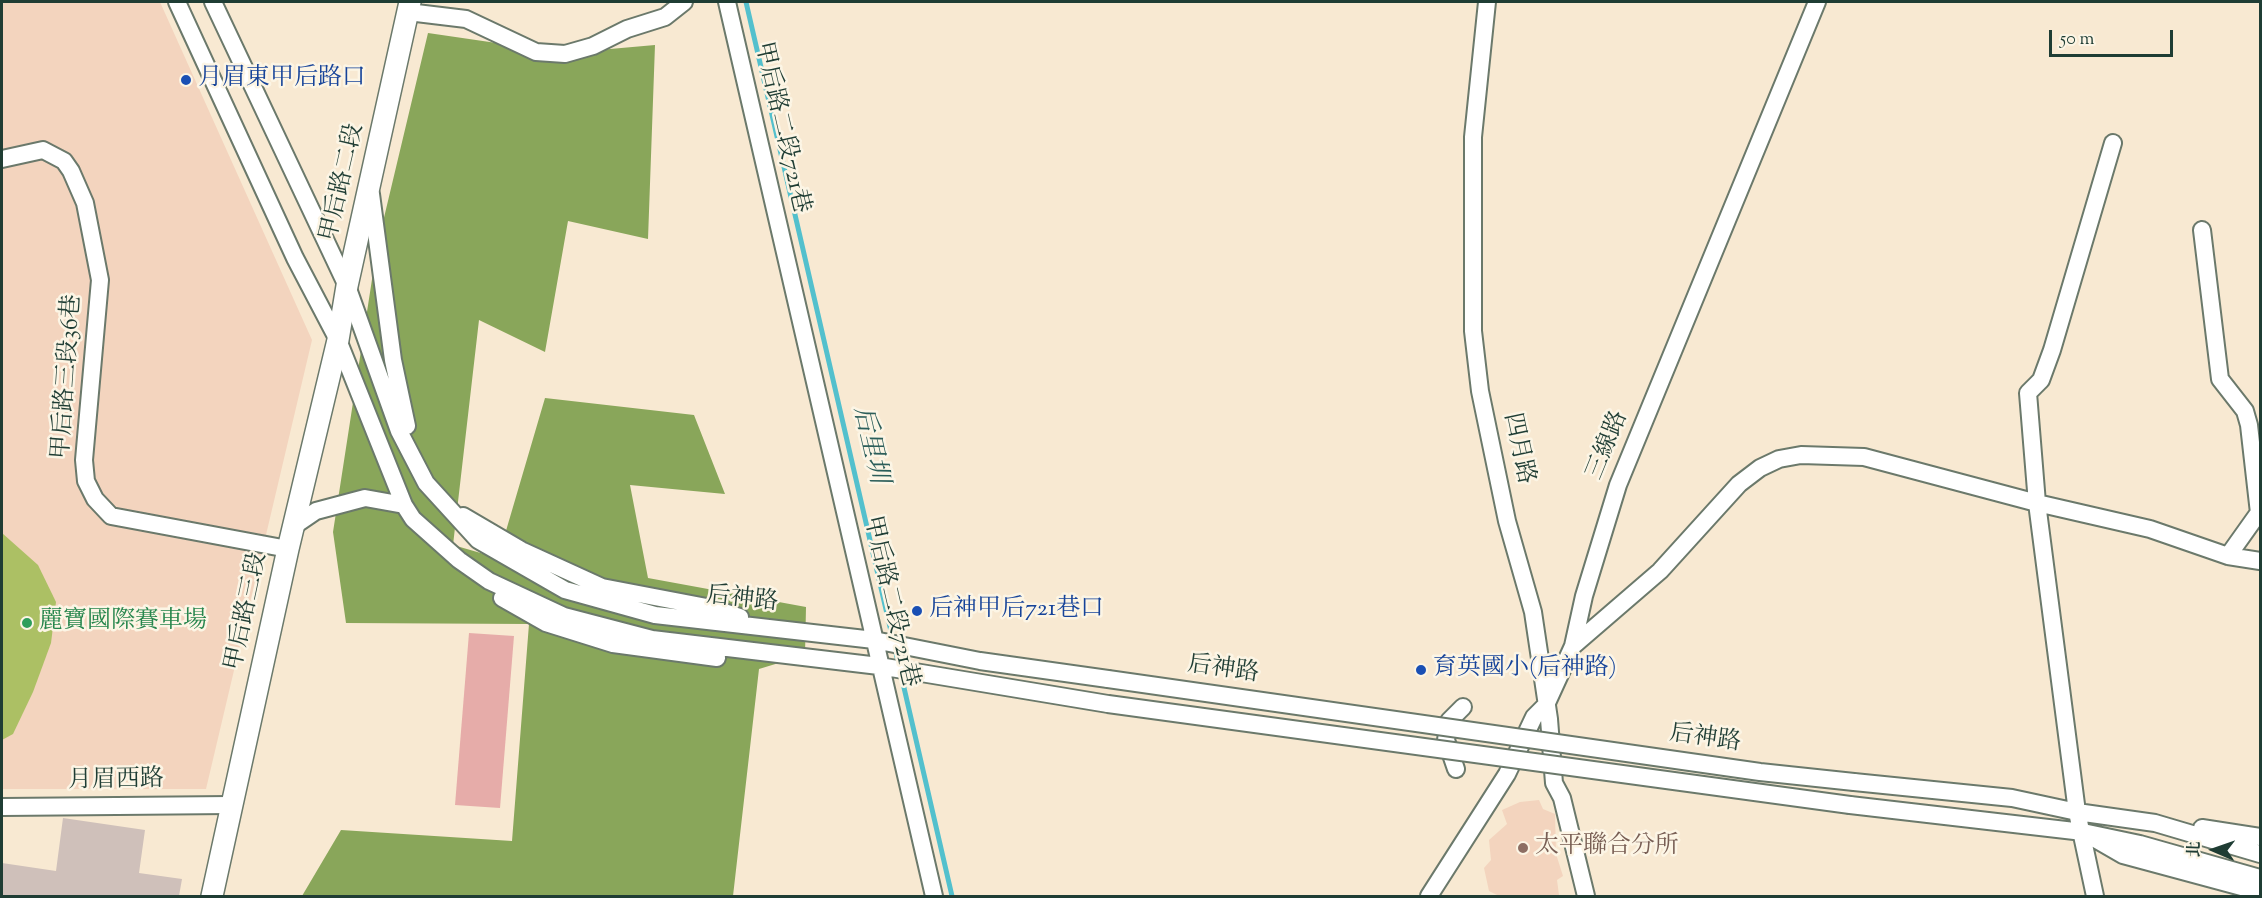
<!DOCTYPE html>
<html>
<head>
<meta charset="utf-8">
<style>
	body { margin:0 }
	#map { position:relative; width:2262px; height:898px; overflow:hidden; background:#f8e9d2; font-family:"Sorts Mill Goudy","Noto Serif TC",serif }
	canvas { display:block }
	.frame { position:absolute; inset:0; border:3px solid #1f3d34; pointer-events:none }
	.north { position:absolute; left:2184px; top:820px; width:60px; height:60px; -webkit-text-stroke:4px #fcf5e5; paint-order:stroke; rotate:272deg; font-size:16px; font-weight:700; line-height:24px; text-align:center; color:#1f3d34 }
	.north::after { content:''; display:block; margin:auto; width:21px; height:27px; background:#1f3d34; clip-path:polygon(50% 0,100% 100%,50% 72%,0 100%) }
	.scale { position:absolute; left:2049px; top:30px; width:124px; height:27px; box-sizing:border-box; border:3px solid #1f3d34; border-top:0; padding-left:8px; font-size:18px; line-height:21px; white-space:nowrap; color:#1f3d34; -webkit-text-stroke:4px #fcf5e5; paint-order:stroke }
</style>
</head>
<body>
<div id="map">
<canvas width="2262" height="898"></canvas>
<div class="frame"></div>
<div class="north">北</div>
<div class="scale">50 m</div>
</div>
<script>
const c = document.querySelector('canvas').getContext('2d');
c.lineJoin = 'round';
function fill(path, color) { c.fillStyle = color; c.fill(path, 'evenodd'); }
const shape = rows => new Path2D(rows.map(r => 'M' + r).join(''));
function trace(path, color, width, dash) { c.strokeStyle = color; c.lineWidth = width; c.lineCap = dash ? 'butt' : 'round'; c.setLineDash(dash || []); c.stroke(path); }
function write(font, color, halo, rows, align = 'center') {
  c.font = font + ' "Sorts Mill Goudy","Noto Serif TC",serif'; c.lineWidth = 5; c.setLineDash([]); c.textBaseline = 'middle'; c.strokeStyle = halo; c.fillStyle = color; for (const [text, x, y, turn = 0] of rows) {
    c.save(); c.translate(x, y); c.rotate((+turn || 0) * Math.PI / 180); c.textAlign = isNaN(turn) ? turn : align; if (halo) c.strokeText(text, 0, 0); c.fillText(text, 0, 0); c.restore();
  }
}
const built = shape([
	[2,2,160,2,312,340,206,789,2,789],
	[1539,800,1543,809,1555,814,1556,854,1563,876,1557,880,1559,895,1499,896,1489,891,1484,868,1491,860,1489,840,1507,824,1502,810,1520,802]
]);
const industrial = shape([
	[63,818,145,830,139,873,182,879,179,896,2,896,2,863,56,871]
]);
const green = shape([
	[2,533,38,565,56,602,51,643,33,692,13,734,2,740]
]);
const forest = shape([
	[428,33,565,53,655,45,648,239,568,221,545,352,479,320,453,545,498,558,545,398,694,415,725,494,630,485,648,578,806,607,805,655,759,669,733,896,302,896,341,830,512,841,529,624,346,623,333,532,377,247]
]);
const stream = shape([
	[746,2,952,896]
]);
const building = shape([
	[469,633,514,636,500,808,455,805]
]);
const minor = shape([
	[177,2,295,258,338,340,404,505,413,519,459,560,489,581,564,616,652,639,879,666,1108,704],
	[213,2,347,286,399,431,426,483,478,540,565,590,655,615,874,640,980,661,1108,679],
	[727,2,934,896],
	[1487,2,1473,137,1473,331,1480,391,1507,521,1533,612,1549,719,1554,783,1562,798,1586,896],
	[408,12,466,19,536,52,565,54,593,46,627,29,665,17,684,2],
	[2,159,43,150,64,161,71,171,85,203,100,280,84,460,86,481,95,499,111,516,288,549],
	[371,194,393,360,407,426],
	[2202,230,2220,379,2245,411,2249,425,2259,513],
	[463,516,521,550,602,587,712,608,740,617],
	[294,526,316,511,365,498,404,505],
	[2228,556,2260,511],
	[502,598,546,623,613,644,717,658],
	[1573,646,1660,571,1739,484,1760,468,1779,459,1801,455,1864,457,2037,503,2150,529,2228,556,2260,561],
	[1456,769,1446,740,1449,721,1463,707],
	[1854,782,2012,798,2077,812,2155,823,2260,854],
	[1850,805,2083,832,2140,844,2260,878],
	[2,807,231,805],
	[2202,828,2260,837],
	[2097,840,2123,855,2260,892],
	[1429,896,1507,774,1534,717,1546,705,1573,646,1584,596,1618,485,1817,2],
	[2095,896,2077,812,2037,503,2028,393,2041,380,2052,350,2113,143]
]);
const major = shape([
	[212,896,288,549,338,340,347,286,410,2]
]);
const minorBridge = shape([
	[1108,679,1760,772,1854,782],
	[1108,704,1850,805]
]);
const markers = [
	[186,80,6,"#1a4fb4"],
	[917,611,6,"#1a4fb4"],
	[27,623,6,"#2e9e5b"],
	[1421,670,6,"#1a4fb4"],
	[1523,848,6,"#8d6e63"]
];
const transitNames = [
	["月眉東甲后路口",198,80],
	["后神甲后721巷口",929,611],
	["育英國小(后神路)",1433,670]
];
const streetNames = [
	["甲后路二段721巷",780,128,77],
	["甲后路二段",344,183,-77],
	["甲后路三段36巷",69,377,-86],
	["三線路",1609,446,-68],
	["四月路",1517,449,78],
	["后神路",742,601,6],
	["甲后路二段721巷",889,602,77],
	["甲后路三段",248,612,-78],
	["后神路",1223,671,8],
	["后神路",1705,740,8],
	["月眉西路",116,782,-1]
];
const leisureNames = [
	["麗寶國際賽車場",39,623]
];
const educationNames = [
	["太平聯合分所",1535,848]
];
const waterNames = [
	["后里圳",868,445,77]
];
fill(built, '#f3d4be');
fill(industrial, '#cfc0ba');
fill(green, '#acc064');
fill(forest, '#89a65a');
trace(stream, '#53c0cd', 5);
fill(building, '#e6aca9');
trace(minor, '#6b796b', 20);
trace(major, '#6b796b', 24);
trace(minor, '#fff', 16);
trace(major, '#fff', 21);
trace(minorBridge, '#6b796b', 20, []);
trace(minorBridge, '#fff', 16);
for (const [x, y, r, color] of markers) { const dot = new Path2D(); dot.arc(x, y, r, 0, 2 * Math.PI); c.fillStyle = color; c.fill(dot); trace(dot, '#fcf5e5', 2); }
write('24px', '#164399', '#fcf5e5', transitNames, 'left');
write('24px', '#1f3d34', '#fcf5e5', streetNames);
write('24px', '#27864d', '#fcf5e5', leisureNames, 'left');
write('24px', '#785e54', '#fcf5e5', educationNames, 'left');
write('italic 26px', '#2c5e5a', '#fcf5e5', waterNames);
</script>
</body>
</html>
